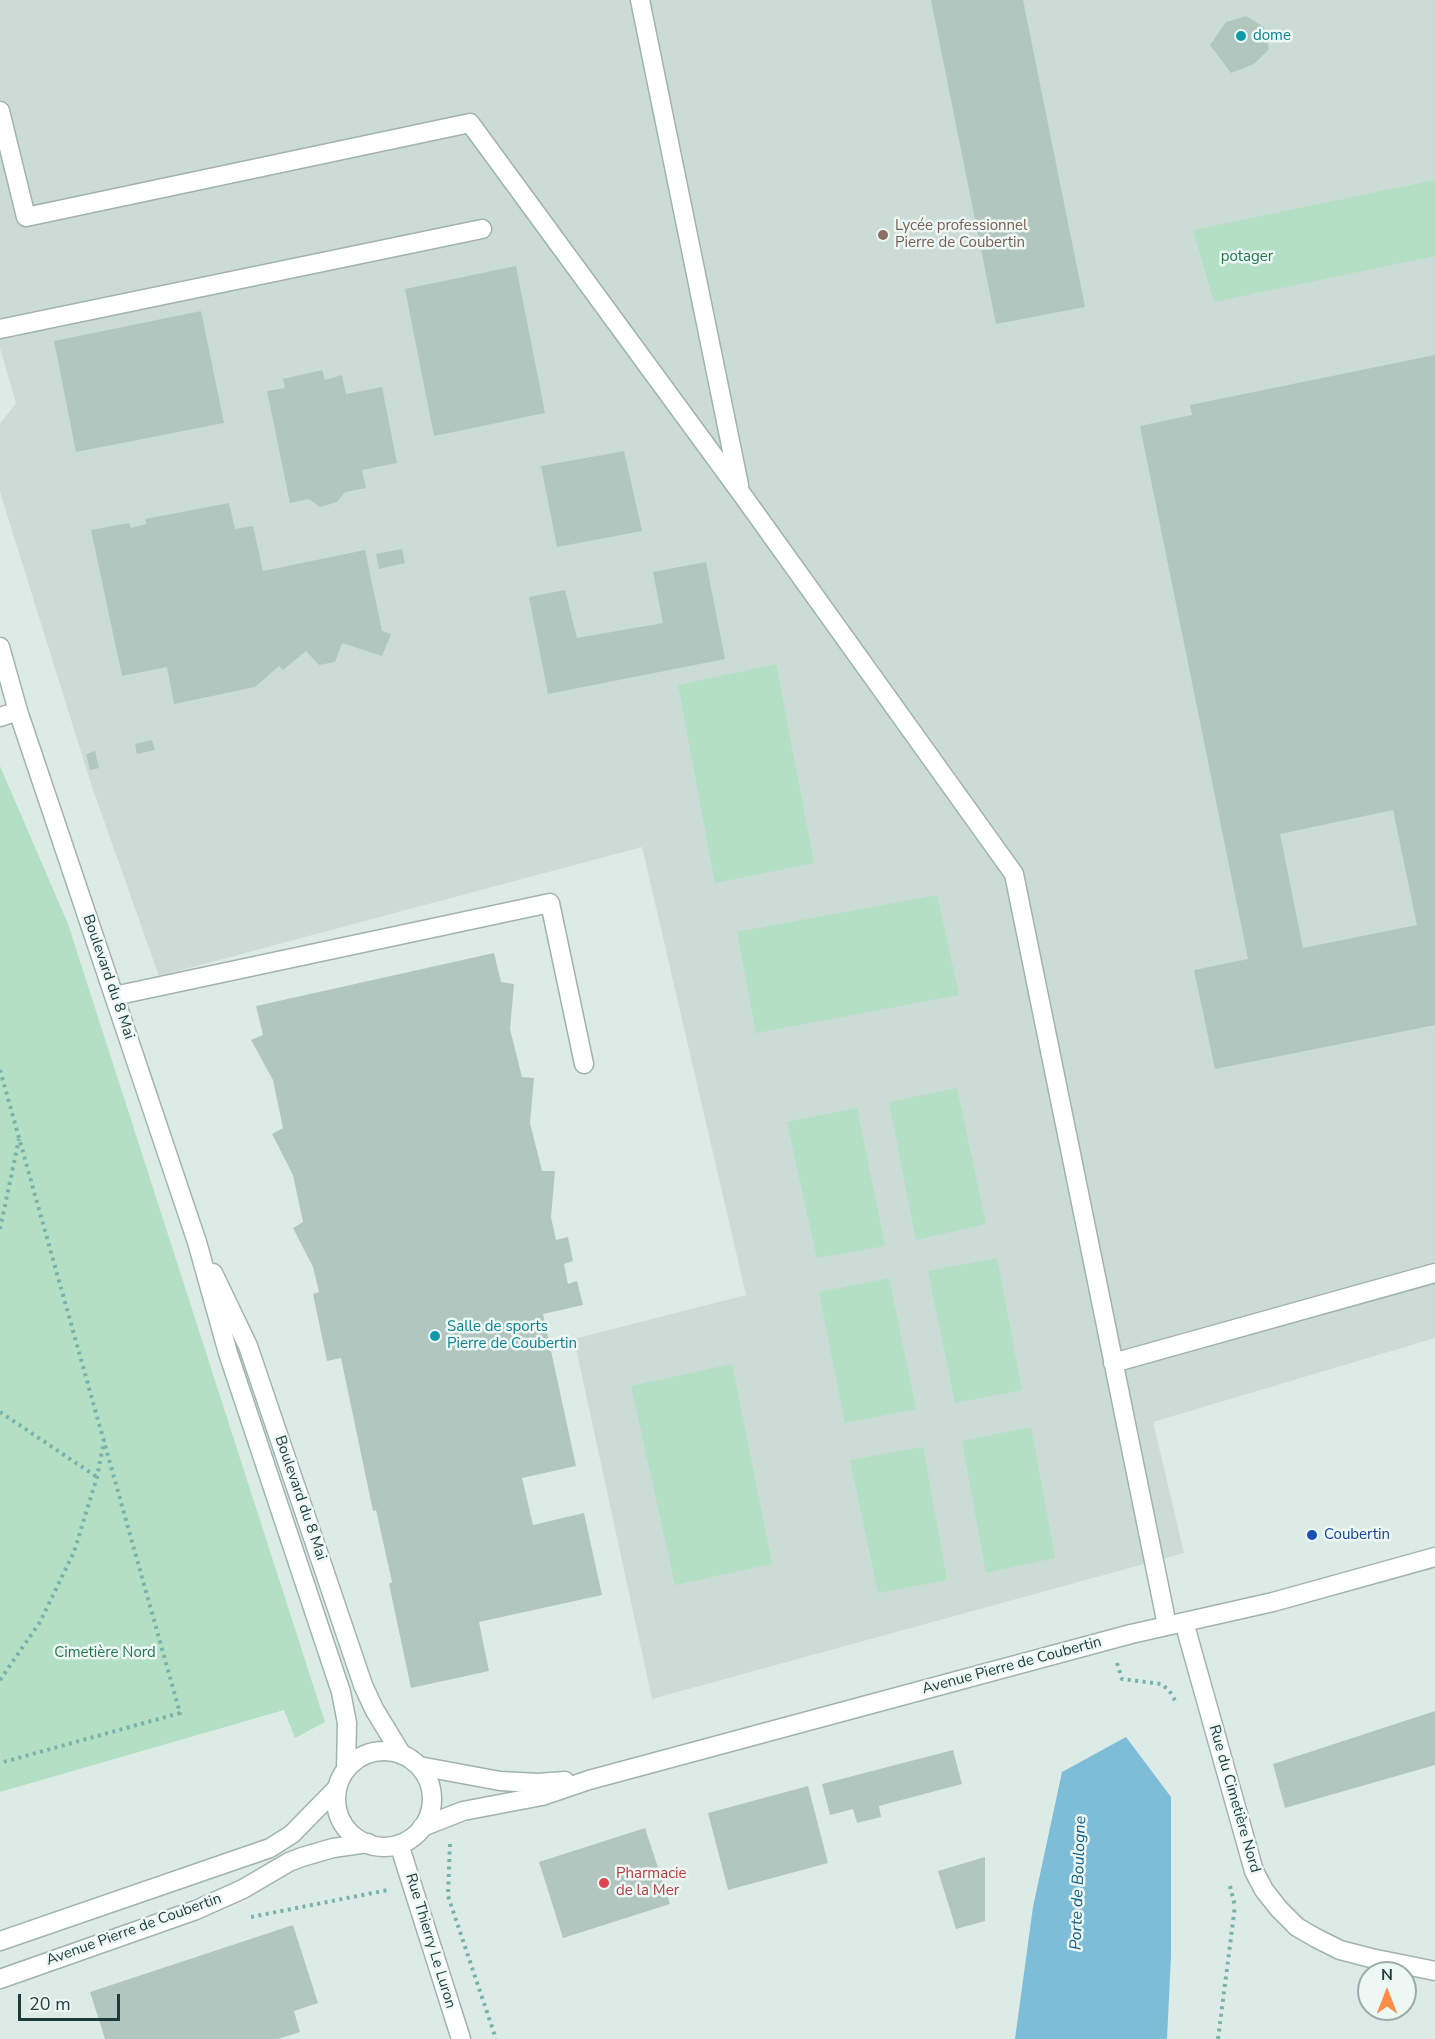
<!DOCTYPE html>
<html>
<head>
<meta charset="utf-8">
<style>
	body { margin:0 }
	#map { position:relative; width:1435px; height:2039px; overflow:hidden; background:#ddebe7; font-family:"Nunito Sans",sans-serif }
	canvas { display:block }
	.north { position:absolute; left:1357px; top:1961px; width:60px; height:60px; box-sizing:border-box; background:#edf7f4; border:2px solid #9aaca9; border-radius:50%; rotate:0deg; font-size:16px; font-weight:700; line-height:24px; text-align:center; color:#1d3c38 }
	.north::after { content:''; display:block; margin:auto; width:21px; height:27px; background:#ff8d47; clip-path:polygon(50% 0,100% 100%,50% 72%,0 100%) }
	.scale { position:absolute; left:18px; top:1994px; width:102px; height:27px; box-sizing:border-box; border:3px solid #1d3c38; border-top:0; padding-left:8px; font-size:18px; line-height:21px; white-space:nowrap; color:#1d3c38; -webkit-text-stroke:4px #edf7f4; paint-order:stroke }
</style>
</head>
<body>
<div id="map">
<canvas width="1435" height="2039"></canvas>
<div class="north">N</div>
<div class="scale">20 m</div>
</div>
<script>
const c = document.querySelector('canvas').getContext('2d');
c.lineJoin = 'round';
function fill(path, color) { c.fillStyle = color; c.fill(path, 'evenodd'); }
const shape = rows => new Path2D(rows.map(r => 'M' + r).join(''));
function trace(path, color, width, dash) { c.strokeStyle = color; c.lineWidth = width; c.lineCap = dash ? 'butt' : 'round'; c.setLineDash(dash || []); c.stroke(path); }
function write(font, color, halo, rows, align = 'center') {
  c.font = font + ' "Nunito Sans",sans-serif'; c.lineWidth = 5; c.setLineDash([]); c.textBaseline = 'middle'; c.strokeStyle = halo; c.fillStyle = color; for (const [text, x, y, turn = 0] of rows) {
    c.save(); c.translate(x, y); c.rotate((+turn || 0) * Math.PI / 180); c.textAlign = isNaN(turn) ? turn : align; if (halo) c.strokeText(text, 0, 0); c.fillText(text, 0, 0); c.restore();
  }
}
const built = shape([
	[0,0,1435,0,1435,1338,1153,1422,1184,1553,652,1699,574,1339,746,1295,642,847,159,976,92,787,0,492,0,424,16,403,0,348]
]);
const green = shape([
	[1435,180,1435,256,1214,302,1193,230],
	[776,664,814,863,715,883,678,685],
	[0,766,68,924,325,1722,295,1738,284,1710,0,1792],
	[937,895,959,995,756,1033,737,932],
	[957,1088,986,1224,916,1240,889,1102],
	[857,1108,885,1246,817,1258,787,1122],
	[997,1258,1022,1390,955,1403,928,1271],
	[889,1278,916,1409,845,1423,819,1292],
	[732,1364,772,1564,675,1585,631,1386],
	[1031,1427,1055,1558,986,1573,962,1441],
	[923,1447,947,1580,878,1593,850,1460]
]);
const water = shape([
	[1126,1737,1171,1797,1171,1956,1167,2039,1015,2039,1033,1907,1062,1772]
]);
const building = shape([
	[931,0,1023,0,1085,307,996,324],
	[1246,16,1264,27,1269,49,1254,64,1231,73,1210,45,1226,22],
	[516,266,545,413,434,436,405,289],
	[201,311,224,423,76,452,54,341],
	[1435,355,1435,1025,1215,1069,1194,970,1248,959,1140,426,1192,415,1190,405],
	[1393,810,1417,925,1303,948,1280,834],
	[322,370,325,380,342,375,346,394,382,387,397,463,362,470,366,488,345,492,337,502,320,507,309,499,290,503,267,391,285,388,283,379],
	[624,451,642,531,557,547,541,466],
	[229,503,235,529,253,526,263,571,365,550,382,631,391,634,382,656,342,643,335,662,319,665,306,651,283,670,279,666,255,687,174,704,167,667,122,676,91,530,129,523,131,528,146,524,145,519],
	[402,549,405,563,379,569,376,554],
	[706,562,725,659,548,694,529,597,565,590,577,638,663,623,653,572],
	[152,740,155,750,137,754,135,744],
	[95,751,99,768,90,770,86,754],
	[494,953,501,982,514,984,510,1029,522,1077,534,1078,530,1123,542,1171,555,1171,551,1217,556,1240,568,1237,573,1261,564,1264,568,1284,577,1281,583,1305,543,1314,576,1466,522,1478,533,1525,584,1513,602,1595,479,1622,489,1671,411,1688,389,1584,392,1582,376,1510,373,1511,341,1358,327,1361,313,1294,319,1292,313,1267,293,1228,303,1222,293,1175,272,1134,283,1128,273,1080,251,1040,263,1035,256,1006],
	[1435,1711,1435,1765,1285,1808,1273,1764],
	[953,1750,962,1784,879,1806,881,1817,857,1823,853,1809,830,1815,822,1784],
	[808,1786,828,1863,728,1890,708,1813],
	[645,1828,670,1904,563,1938,539,1862],
	[985,1857,985,1921,956,1929,938,1871],
	[293,1925,318,2003,294,2011,300,2032,278,2039,105,2039,90,1992]
]);
const path = shape([
	[0,1070,180,1713,0,1763],
	[0,1229,19,1139],
	[0,1412,97,1477],
	[1117,1663,1122,1679,1161,1684,1169,1690,1177,1704],
	[0,1680,40,1622,74,1552,97,1477,104,1441],
	[450,1844,448,1896,496,2039],
	[1230,1886,1235,1906],
	[251,1917,388,1890],
	[1218,2039,1235,1906]
]);
const minor = shape([
	[640,0,739,485],
	[0,111,26,217,470,123,741,493,1014,874,1167,1625],
	[0,329,482,229],
	[0,647,18,711,197,1242,228,1353,341,1692,347,1723,346,1770],
	[0,717,18,711],
	[114,996,550,903,584,1064],
	[213,1273,248,1346,363,1685,374,1709,402,1755],
	[1113,1363,1435,1273],
	[1184,1622,1254,1871,1264,1890,1279,1909,1297,1927,1316,1938,1340,1950,1371,1958,1435,1971],
	'336 1799a48 48 0 1 1 96 0a48 48 0 1 1-96 0Z',
	[419,1766,500,1781,538,1783,565,1781],
	[422,1827,463,1811,542,1796,589,1780,1131,1634,1273,1602,1435,1557],
	[399,1844,461,2039],
	[0,1941,270,1848,292,1834,337,1788],
	[0,1979,196,1910,243,1889,289,1862,302,1857,333,1848,368,1843]
]);
const markers = [
	[1241,36,6,"#0f9aa8"],
	[883,235,6,"#8d6e63"],
	[435,1336,6,"#0f9aa8"],
	[1312,1535,6,"#1a4fb4"],
	[604,1883,6,"#e0444e"]
];
const cultureNames = [
	["dome",1253,36],
	["Salle de sports",447,1327],
	["Pierre de Coubertin",447,1344]
];
const educationNames = [
	["Lycée professionnel",895,226],
	["Pierre de Coubertin",895,243]
];
const parkNames = [
	["potager",1247,257],
	["Cimetière Nord",105,1653]
];
const streetNames = [
	["Boulevard du 8 Mai",108,977,71],
	["Boulevard du 8 Mai",300,1498,71],
	["Avenue Pierre de Coubertin",1012,1666,-15],
	["Rue du Cimetière Nord",1234,1799,74],
	["Avenue Pierre de Coubertin",134,1930,-20],
	["Rue Thierry Le Luron",430,1941,73]
];
const transitNames = [
	["Coubertin",1324,1535]
];
const healthNames = [
	["Pharmacie",616,1874],
	["de la Mer",616,1891]
];
const waterNames = [
	["Porte de Boulogne",1079,1883,-88]
];
fill(built, '#cbdbd6');
fill(green, '#b3dfc5');
fill(water, '#7dbdd8');
fill(building, '#b2c6c0');
trace(minor, '#a0b3af', 21);
trace(path, '#79b2a8', 4, [3, 4.5]);
trace(minor, '#fff', 18);
for (const [x, y, r, color] of markers) { const dot = new Path2D(); dot.arc(x, y, r, 0, 2 * Math.PI); c.fillStyle = color; c.fill(dot); trace(dot, '#edf7f4', 2); }
write('15px', '#0d838f', '#edf7f4', cultureNames, 'left');
write('15px', '#785e54', '#edf7f4', educationNames, 'left');
write('15px', '#23774f', '#edf7f4', parkNames);
write('15px', '#1d3c38', '#edf7f4', streetNames);
write('15px', '#164399', '#edf7f4', transitNames, 'left');
write('15px', '#be3a42', '#edf7f4', healthNames, 'left');
write('italic 16px', '#115d7e', '#edf7f4', waterNames);
</script>
</body>
</html>
